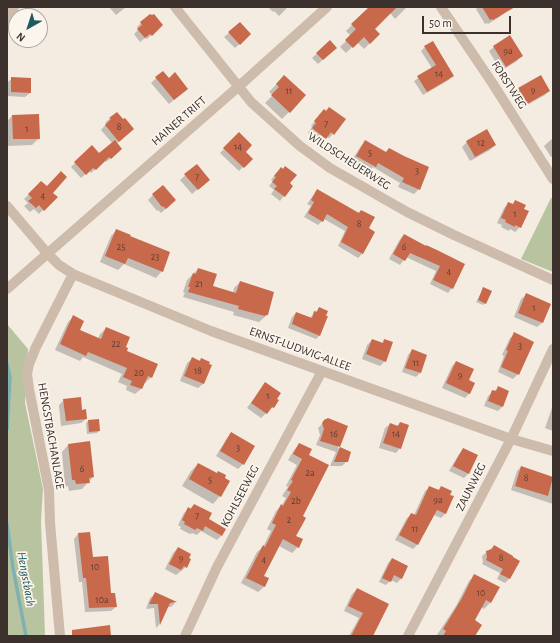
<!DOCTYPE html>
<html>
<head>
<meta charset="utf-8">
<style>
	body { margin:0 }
	#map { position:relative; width:560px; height:643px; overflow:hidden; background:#f4ebe1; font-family:"Alegreya Sans",sans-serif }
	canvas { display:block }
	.frame { position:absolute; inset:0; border:8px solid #3b302b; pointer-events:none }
	.north { position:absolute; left:8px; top:8px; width:40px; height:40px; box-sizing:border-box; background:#fbf5ee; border:1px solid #aea6a0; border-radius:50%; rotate:219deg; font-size:11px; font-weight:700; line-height:16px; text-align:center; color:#3b302b }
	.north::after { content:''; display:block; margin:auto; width:14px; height:18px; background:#1f5a5e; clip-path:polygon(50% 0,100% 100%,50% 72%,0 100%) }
	.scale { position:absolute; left:422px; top:16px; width:89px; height:18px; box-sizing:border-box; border:2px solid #3b302b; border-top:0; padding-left:5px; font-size:12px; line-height:14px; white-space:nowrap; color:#3b302b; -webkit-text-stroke:3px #fbf5ee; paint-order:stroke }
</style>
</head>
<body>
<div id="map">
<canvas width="560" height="643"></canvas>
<div class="frame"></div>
<div class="north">N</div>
<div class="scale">50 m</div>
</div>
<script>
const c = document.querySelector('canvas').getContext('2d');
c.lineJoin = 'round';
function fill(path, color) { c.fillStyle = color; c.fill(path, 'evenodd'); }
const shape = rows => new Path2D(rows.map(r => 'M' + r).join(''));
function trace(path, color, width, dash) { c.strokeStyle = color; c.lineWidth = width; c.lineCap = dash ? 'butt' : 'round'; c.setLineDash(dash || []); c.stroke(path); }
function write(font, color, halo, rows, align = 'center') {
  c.font = font + ' "Alegreya Sans",sans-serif'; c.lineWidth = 3.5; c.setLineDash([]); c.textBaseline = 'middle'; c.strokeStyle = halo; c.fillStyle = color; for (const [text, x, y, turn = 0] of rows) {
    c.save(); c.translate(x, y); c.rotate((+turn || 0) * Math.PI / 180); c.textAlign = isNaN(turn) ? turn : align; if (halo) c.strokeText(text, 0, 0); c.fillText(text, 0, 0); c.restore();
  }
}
const green = shape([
	[551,198,553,199,553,272,521,259],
	[7,324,28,349,25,403,43,489,41,521,45,636,7,636]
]);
const shadow = shape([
	[109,7,126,7,116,15],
	[268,7,288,7,279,16,274,11,273,12],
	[370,7,407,7,395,19,390,13,374,29,379,34,364,49,357,42,346,53,340,47,351,36,346,31],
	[478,7,507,7,505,12,501,16,488,24,487,23,485,24,476,9],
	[40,22,44,23,40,35],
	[141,23,162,25,147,39,145,38,140,42,134,34,138,30,137,27],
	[229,33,245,39,235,48,224,37],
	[27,40,37,40,34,43],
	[330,41,336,48,318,64,312,58],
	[425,47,452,76,449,80,423,95,414,81,432,68,421,51],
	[494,47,521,56,517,61,501,71,489,51],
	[163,72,182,93,169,104,151,83],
	[284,76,289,112,282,119,265,103,273,95,269,92],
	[12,78,30,93,25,97,7,96,7,83],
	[518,89,549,91,545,95,522,108,514,93],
	[116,113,128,133,116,144,117,153,106,162,105,161,91,173,89,171,81,178,71,167,92,147,99,155,113,144,101,130,106,124,105,123],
	[320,114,333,134,329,138,327,137,321,143,308,133,312,127,311,126],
	[12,116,39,138,32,145,7,146,7,121],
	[239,134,244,152,251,159,239,171,220,153],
	[553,138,553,156,551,157,544,146],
	[365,142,419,189,414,194,398,187,400,183,373,167,370,171,352,160,361,146],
	[467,142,495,145,490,150,470,161,462,147],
	[197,165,204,184,192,194,180,180],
	[277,172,292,186,280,201,271,194,274,190,269,186,273,181,271,180],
	[41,182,56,197,39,214,34,209,30,212,24,206,28,203,24,199],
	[317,190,358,213,361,211,368,229,363,253,358,258,338,246,345,231,324,219,318,225,304,217,311,206,307,204],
	[153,195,170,205,161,213,158,210,157,211,148,200],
	[515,202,520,227,515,232,510,229,509,231,501,227,502,225,497,223,504,208,509,203,512,205],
	[117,230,162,271,156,278,124,264,118,270,100,262,111,236],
	[404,235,463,264,452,288,448,293,430,284,436,271,406,257,400,265,389,259,400,239],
	[198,269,212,286,233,293,234,288,240,282,267,315,259,322,233,315,234,312,183,297,185,293,183,292,187,280],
	[484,288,485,303,483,305,476,302],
	[526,295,542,323,537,327,514,317,521,299],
	[319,308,320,335,316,339,288,328,292,317,296,313,310,318],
	[73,317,79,330,98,339,100,334,106,328,151,377,145,383,144,382,141,389,135,394,126,390,127,386,118,382,122,374,83,357,80,361,55,350,68,322],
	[515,334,518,374,513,379,498,372,504,356,502,355,510,338],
	[372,340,381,344,385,340,385,361,380,366,362,359,367,345],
	[412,350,426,355,420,373,416,377,402,372,408,355],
	[192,359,199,361,201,359,210,366,203,384,198,388,180,381,187,363],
	[456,362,468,381,474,383,469,394,465,398,442,388,452,366],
	[266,383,276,399,273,407,261,418,247,408],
	[498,388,508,392,502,407,498,411,484,406,488,396],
	[64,400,81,411,86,419,81,423,61,426,59,405],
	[553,405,553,431,545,428],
	[326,420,346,426,338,448,350,453,347,461,342,466,330,466,336,452,316,445,320,435,318,428],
	[88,421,99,431,97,433,87,434,86,423],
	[400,423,400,448,396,453,379,448,385,428,390,424,397,426],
	[231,433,243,464,238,469,216,456,227,438],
	[69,444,93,477,82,489,69,491,68,486,65,487,62,452],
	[299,444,307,455,295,536,298,547,292,553,279,546,263,576,268,579,264,587,258,592,241,583,257,552,263,547,271,531,267,529,276,511,282,505,286,498,282,496,288,487,286,486,297,465,288,460,294,450],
	[464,450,477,456,468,474,464,478,449,471,459,454],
	[198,464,220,496,213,504,182,486,191,471],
	[521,467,553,478,553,504,511,490,517,471],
	[430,487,438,490,442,487,449,495,453,497,445,514,441,518,434,515,417,545,413,549,395,540,407,518,412,514,414,515,425,491],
	[194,505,208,519,221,536,217,540,201,531,197,535,192,533,190,534,180,529,181,527,178,525,184,513],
	[78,534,110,594,116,607,111,611,85,612,82,582,79,582,74,539],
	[494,546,519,562,509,579,505,583,497,579,500,573,482,564,483,562,482,556],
	[178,548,188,558,186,567,176,575,165,569,173,553],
	[392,559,407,567,401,579,397,583,391,580,386,585,379,582,388,563],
	[475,575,490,603,484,609,481,607,474,621,474,636,438,636,437,635,456,606,469,581],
	[357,589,372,636,349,636,359,618,344,611,352,594],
	[155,594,175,603,171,607,167,607,159,625,156,628,154,608,146,609,150,598]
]);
const stream = shape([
	[7,364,10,377,7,429],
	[7,524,13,568,26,636]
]);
const building = shape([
	[369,7,397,7,375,29,380,34,370,44,364,37,353,48,345,40,356,29,351,24],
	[482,7,515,7,493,20,492,19,490,20],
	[150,14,152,15,154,14,163,25,152,36,150,34,145,38,137,29,142,25,140,22],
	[240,22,251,34,240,45,228,32],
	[510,35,523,56,506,67,493,46],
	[330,40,337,48,323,60,316,53],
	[433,41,454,76,427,92,417,76,436,65,424,46],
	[163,71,169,78,175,72,188,89,174,100,155,77],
	[284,75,306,95,290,113,271,95,279,87,276,84],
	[541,75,550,91,527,104,518,88],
	[11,77,31,78,31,93,11,92],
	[329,107,346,119,334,135,331,132,326,139,312,128,316,123,314,121,324,109,326,111],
	[117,112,123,119,125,118,134,129,119,142,105,125,111,119,109,118],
	[39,114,40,139,13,139,12,115],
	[487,129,496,145,475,157,466,141],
	[239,132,252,145,246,152,253,159,244,168,223,148],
	[115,140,122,149,111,159,109,157,96,170,93,168,86,175,74,162,92,145,99,153],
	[365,140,386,152,389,148,404,156,429,167,420,190,402,182,404,178,378,163,376,167,356,156],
	[197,164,210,180,198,190,184,174],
	[285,166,297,175,290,183,293,186,285,197,274,189,277,186,272,182,276,177,274,176,281,167,283,169],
	[61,171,67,177,53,193,58,197,44,211,39,205,36,208,28,201,32,198,28,194,41,181,47,186],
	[163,185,176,200,166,209,163,206,162,207,152,194],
	[317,189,359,213,361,210,375,217,369,228,375,232,363,254,341,242,348,227,327,214,323,222,308,213,314,202,311,200],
	[515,200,526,205,524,209,529,211,521,228,515,225,515,227,505,222,506,220,501,218,508,202,513,204],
	[116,229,131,235,130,236,170,252,163,272,128,258,125,264,105,256],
	[404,234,426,246,426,245,437,250,465,264,453,289,433,280,440,266,410,253,405,261,393,254],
	[198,268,217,274,213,286,236,293,240,281,274,292,268,315,266,315,265,316,238,309,239,306,188,292,190,287,188,287,193,273,196,274],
	[483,287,492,291,486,304,478,300],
	[526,293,551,304,543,323,518,313],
	[319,307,328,311,326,316,328,316,320,336,292,324,296,312,312,318,314,311,317,312],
	[73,315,84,321,80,330,101,339,106,327,130,337,126,347,128,348,127,351,158,364,152,378,148,376,142,389,130,385,132,381,123,377,127,368,88,352,86,356,60,344],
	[514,332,534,342,519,375,501,367,508,351,506,350],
	[372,339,383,343,384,339,393,342,386,362,366,354],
	[412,349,427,355,421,373,405,368],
	[192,357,200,361,201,358,210,362,209,364,212,365,204,384,184,376],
	[456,361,474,369,469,380,475,383,470,394,446,383],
	[265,382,281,393,277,399,279,400,274,408,272,407,267,414,251,403],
	[498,386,509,391,503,407,488,401,492,390,496,391],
	[81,397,82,410,86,409,87,419,66,421,63,399],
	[328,418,348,426,340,447,320,441,324,429,322,423,324,420],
	[99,419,100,431,89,432,88,420],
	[400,422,409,425,401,449,383,443,390,423,398,426],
	[231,432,255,446,244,465,220,451],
	[90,441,94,477,89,478,90,483,76,484,75,480,72,480,68,444],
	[299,443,312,449,309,455,329,465,303,516,306,518,296,536,303,539,299,548,283,539,264,576,269,578,265,587,246,578,263,545,265,547,276,525,272,523,281,504,283,506,291,492,287,490,293,481,291,480,302,459,293,454],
	[340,447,351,452,348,462,334,462],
	[463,448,478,455,469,474,453,466],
	[198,463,217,473,218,471,226,475,225,478,230,481,221,497,189,479],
	[521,466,553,477,548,496,515,486],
	[429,486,439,490,441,486,452,491,450,495,454,496,446,514,437,510,418,545,399,535,411,513,416,515],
	[194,504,212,513,209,519,226,529,222,536,205,526,203,531,197,528,195,530,184,524,185,522,182,520,188,507,191,509],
	[90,532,93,557,108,556,111,593,115,593,117,607,89,608,86,578,83,578,78,533],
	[494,545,513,556,513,557,520,561,510,579,500,574,503,569,486,560,487,557,486,551,492,549],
	[178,547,191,554,189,558,191,559,187,568,184,566,181,570,169,564],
	[392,558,408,566,402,579,394,575,391,582,382,578],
	[474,574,500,587,491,603,486,600,475,620,482,625,475,636,443,636,446,631,443,629,462,598],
	[357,588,389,604,373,636,351,636,363,613,348,606],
	[155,592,177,602,170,603,160,625,158,604,149,604],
	[110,625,111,636,72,636,72,630]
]);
const minor = shape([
	[175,7,251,102,300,146,330,168,407,212,454,235,553,280],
	[441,7,493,84,553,179],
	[7,25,14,7],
	[7,206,47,253,59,265,73,274,211,331,511,439,553,451],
	[7,289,238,87,327,7],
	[60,636,50,523,49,490,29,389,27,374,29,364,36,347,73,274],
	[185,636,217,567,322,371],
	[408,636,511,439,553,349]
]);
const numberNames = [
	["9a",508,51],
	["14",439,74],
	["9",533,90],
	["11",289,91],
	["7",326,124],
	["8",119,127],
	["1",27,129],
	["12",481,143],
	["14",238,147],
	["5",370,153],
	["3",417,171],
	["7",197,177],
	["4",43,196],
	["1",515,214],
	["8",359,224],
	["25",121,247],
	["6",404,247],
	["23",155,257],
	["4",449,272],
	["21",199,284],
	["1",534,308],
	["22",116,344],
	["3",520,346],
	["11",416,363],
	["18",198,371],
	["20",139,373],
	["9",460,375],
	["1",268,396],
	["16",334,434],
	["14",396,434],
	["3",238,448],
	["6",82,469],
	["2a",310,473],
	["8",526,478],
	["5",210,480],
	["9a",438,500],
	["2b",296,501],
	["7",197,516],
	["2",289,520],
	["11",415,529],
	["9",181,558],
	["8",501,558],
	["4",264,560],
	["10",95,567],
	["10",481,593],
	["10a",102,600]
];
const streetNames = [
	["FORSTWEG",509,85,57],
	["HAINER TRIFT",179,121,-41],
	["WILDSCHEUERWEG",349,161,33],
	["ERNST-LUDWIG-ALLEE",300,349,20],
	["HENGSTBACHANLAGE",51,436,80],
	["ZAUNWEG",471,487,-63],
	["KOHLSEEWEG",240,496,-62]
];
const waterNames = [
	["Hengstbach",26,579,80]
];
fill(green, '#b8c4a0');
fill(shadow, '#0003');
trace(stream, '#7fb0b2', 3.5);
fill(building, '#c8694b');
trace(minor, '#cdbbac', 10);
write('10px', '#5e3e33', null, numberNames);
write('12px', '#3b302b', '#fbf5ee', streetNames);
write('italic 13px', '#1f5a5e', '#fbf5ee', waterNames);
</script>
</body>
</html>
